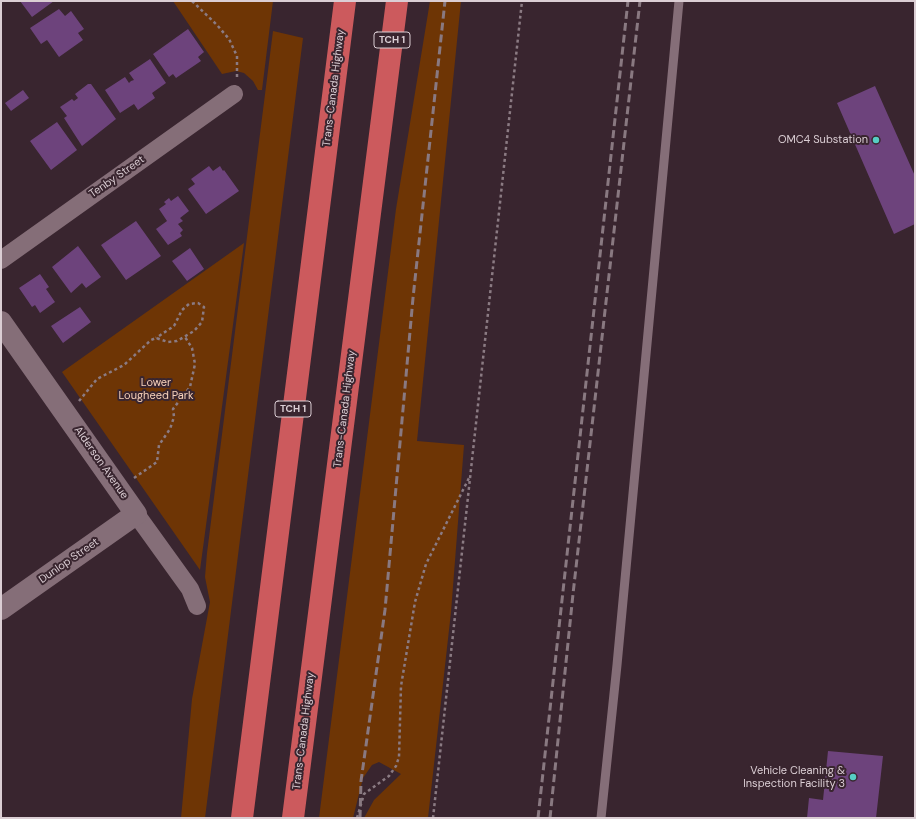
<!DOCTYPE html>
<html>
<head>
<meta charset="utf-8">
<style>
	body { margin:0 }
	#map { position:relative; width:916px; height:819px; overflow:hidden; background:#39252f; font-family:"DM Sans",sans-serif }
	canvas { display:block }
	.frame { position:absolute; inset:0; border:2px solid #dbced4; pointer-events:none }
</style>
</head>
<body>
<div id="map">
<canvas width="916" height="819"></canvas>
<div class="frame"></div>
</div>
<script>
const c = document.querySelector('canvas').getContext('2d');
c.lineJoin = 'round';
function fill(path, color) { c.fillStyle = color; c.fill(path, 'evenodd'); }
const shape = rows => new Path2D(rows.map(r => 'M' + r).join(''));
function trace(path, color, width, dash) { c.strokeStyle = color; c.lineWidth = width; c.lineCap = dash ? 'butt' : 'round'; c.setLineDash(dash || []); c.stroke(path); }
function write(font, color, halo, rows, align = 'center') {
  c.font = font + ' "DM Sans",sans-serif'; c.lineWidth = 4; c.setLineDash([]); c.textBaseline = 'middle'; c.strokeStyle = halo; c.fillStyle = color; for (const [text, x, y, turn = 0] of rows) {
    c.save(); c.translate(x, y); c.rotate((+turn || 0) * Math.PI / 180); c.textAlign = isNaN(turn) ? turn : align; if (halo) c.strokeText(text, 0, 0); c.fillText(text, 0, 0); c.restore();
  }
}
const green = shape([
	[173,1,273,1,262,90,258,90,253,81,244,73,236,71,222,74],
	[430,1,461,1,417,441,464,445,451,612,428,818,364,818,374,800,401,774,379,762,372,765,363,778,353,818,319,818,396,209],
	[273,31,303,38,205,818,181,818,192,699,210,602,205,577,207,553],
	[244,243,200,570,62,372]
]);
const building = shape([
	[20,1,54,1,32,17],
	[59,9,65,16,71,11,84,29,78,33,83,40,59,57,47,40,41,44,30,28],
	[188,29,204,52,198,57,201,61,176,78,173,74,169,77,153,54],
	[150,59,166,83,152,93,155,98,138,110,134,104,120,113,105,90,125,77,129,83,131,81,134,80,129,73],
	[88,84,91,84,116,119,82,146,64,118,67,116,60,107,72,99,74,101,78,98,75,94],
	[875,86,915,176,915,224,894,234,837,103],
	[23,90,29,98,11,111,5,103],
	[57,122,77,150,51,170,30,141],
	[209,166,213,171,220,166,223,171,224,170,239,191,206,214,188,189,195,184,191,179],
	[178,196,189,211,180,218,183,221,178,224,183,230,180,233,182,236,168,245,156,229,167,221,159,209,166,204,164,202,169,198,171,201],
	[136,221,161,256,126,280,101,245],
	[78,246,101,277,86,288,82,283,71,293,52,267],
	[190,248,204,269,187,281,172,261],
	[40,274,49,287,46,289,55,302,40,313,35,305,32,307,19,288],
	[80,307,91,322,63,343,51,326],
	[828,751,883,756,876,818,807,818,809,798,823,800]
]);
const path = shape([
	[192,1,217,25,229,39,237,56,237,78],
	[79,401,97,379,124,365,151,340,156,338,168,342,177,341,194,331,202,322,204,307,198,303,189,304,182,310,174,326,156,338],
	[134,478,157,462,159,445,170,429,174,417,173,409,190,387,195,364,192,348,185,337],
	[357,818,364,794,389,776,396,766,399,757,401,686,415,602,426,564,469,478],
	[433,818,522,1]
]);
const service = shape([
	[601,818,617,665,679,1]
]);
const minor = shape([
	[1,260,234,94],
	[136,514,190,589,197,606]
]);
const tertiary = shape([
	[1,322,136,514,1,609]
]);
const motorway = shape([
	[242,818,345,1],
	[293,818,397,1]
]);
const rail = shape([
	[360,818,361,781,385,610,413,298,445,1],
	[538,818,628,1],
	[550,818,573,594,640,1]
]);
const markers = [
	[876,140,4,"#56cec4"],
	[853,777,4,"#56cec4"]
];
const shields = [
	[392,40,36],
	[293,409,36]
];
const shieldNames = [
	["TCH 1",392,40],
	["TCH 1",293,409]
];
const streetNames = [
	["Trans-Canada Highway",334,88,-83],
	["Tenby Street",117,177,-35],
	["Trans-Canada Highway",345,409,-83],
	["Alderson Avenue",101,463,55],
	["Dunlop Street",69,561,-35],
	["Trans-Canada Highway",304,731,-83]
];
const poiNames = [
	["OMC4 Substation",868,140],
	["Vehicle Cleaning &",845,771],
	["Inspection Facility 3",845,784]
];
const parkNames = [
	["Lower",156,383],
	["Lougheed Park",156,396]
];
fill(green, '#6e3505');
fill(building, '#6d437c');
trace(path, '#8b7b83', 2.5, [3, 3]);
trace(service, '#856e78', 9);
trace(minor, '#856e78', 18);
trace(tertiary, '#856e78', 22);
trace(motorway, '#cc5a5d', 22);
trace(rail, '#897981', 3, [8, 4]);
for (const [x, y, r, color] of markers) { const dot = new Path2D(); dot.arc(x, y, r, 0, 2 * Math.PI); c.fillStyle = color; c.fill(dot); trace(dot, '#39252f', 1.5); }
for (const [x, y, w] of shields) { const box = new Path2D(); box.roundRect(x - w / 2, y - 8, w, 16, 3); c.fillStyle = '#39252f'; c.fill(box); trace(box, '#dbced4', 1); }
write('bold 10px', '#dbced4', null, shieldNames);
write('11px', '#dbced4', '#39252f', streetNames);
write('11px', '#dbced4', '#39252f', poiNames, 'right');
write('11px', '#f7d1ba', '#39252f', parkNames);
</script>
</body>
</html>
